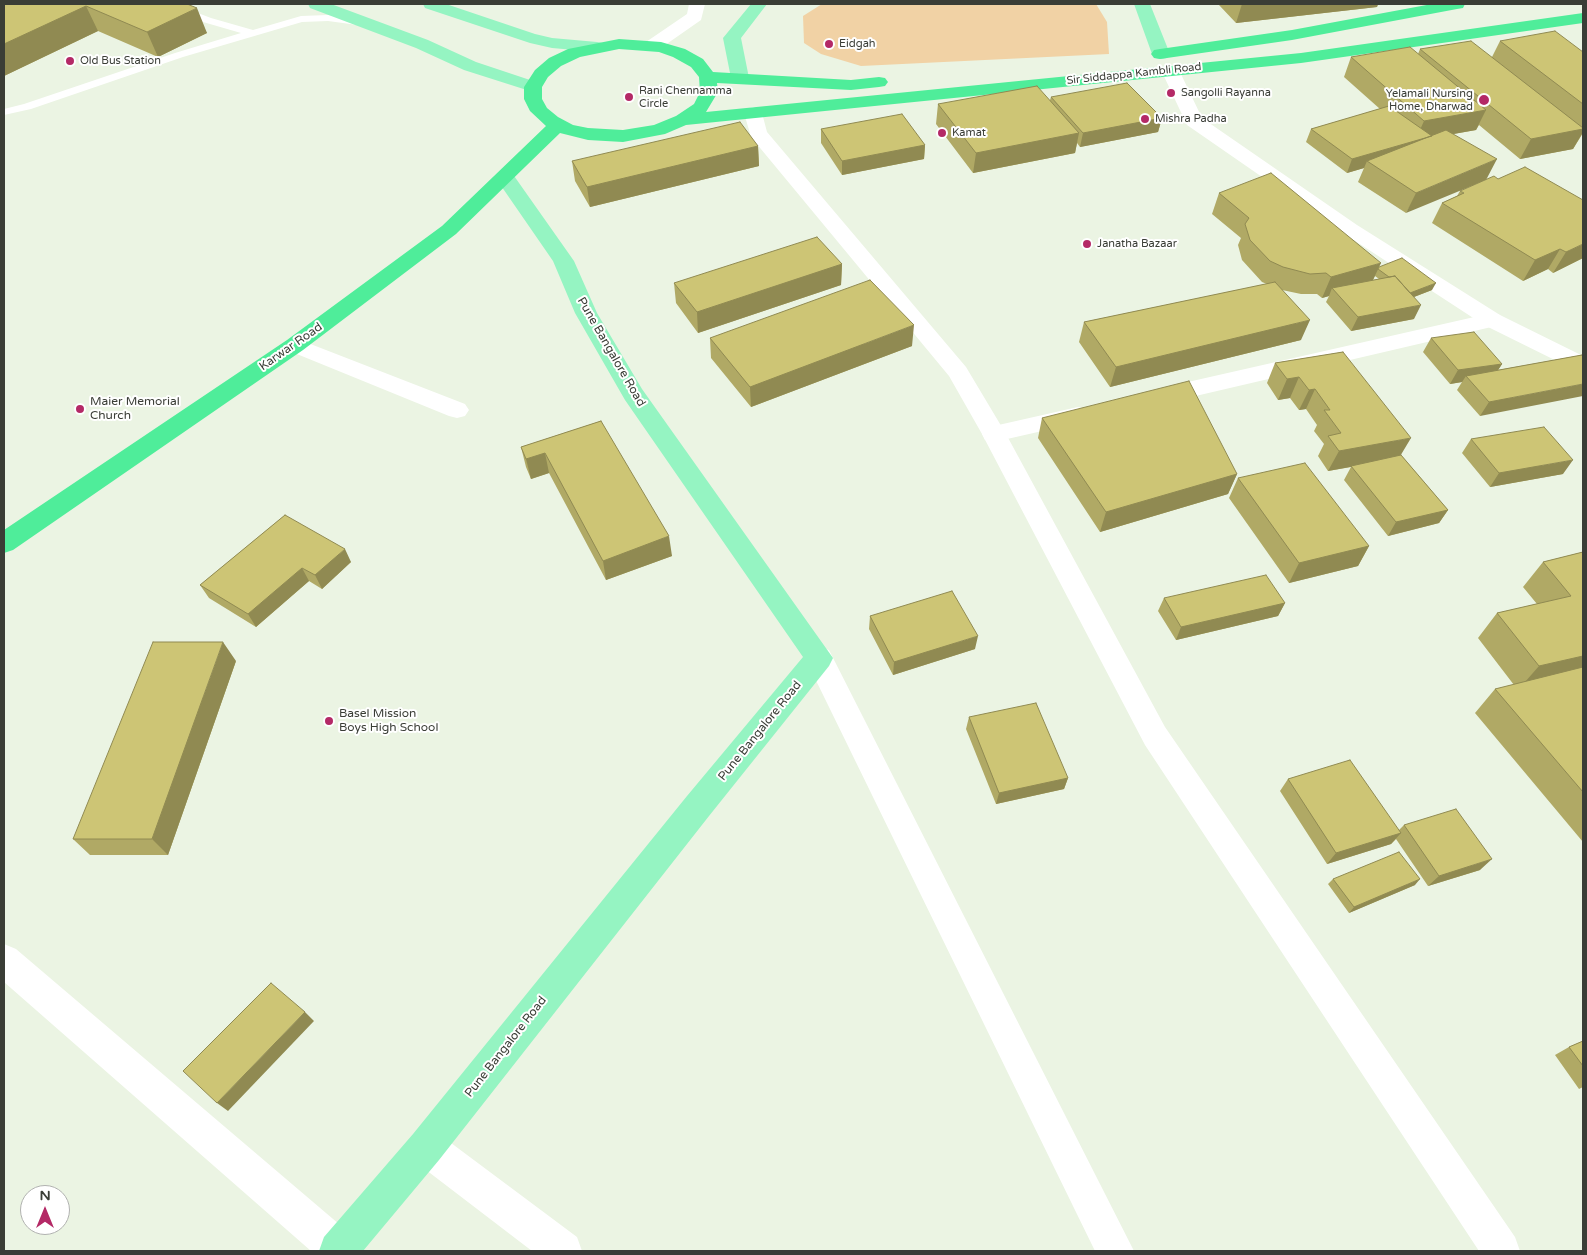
<!DOCTYPE html>
<html>
<head>
<meta charset="utf-8">
<style>
	body { margin:0 }
	#map { position:relative; width:1587px; height:1255px; overflow:hidden; background:#ebf4e3; font-family:"Varela Round",sans-serif }
	canvas { display:block }
	.frame { position:absolute; inset:0; border:5px solid #3a3d36; pointer-events:none }
	.north { position:absolute; left:20px; top:1185px; width:50px; height:50px; box-sizing:border-box; background:#fff; border:1px solid #b0b1af; border-radius:50%; rotate:0deg; font-size:14px; font-weight:700; line-height:20px; text-align:center; color:#3a3d36 }
	.north::after { content:''; display:block; margin:auto; width:18px; height:22px; background:#b42966; clip-path:polygon(50% 0,100% 100%,50% 72%,0 100%) }
</style>
</head>
<body>
<div id="map">
<canvas width="1587" height="1255"></canvas>
<div class="frame"></div>
<div class="north">N</div>
</div>
<script>
const c = document.querySelector('canvas').getContext('2d');
c.lineJoin = 'round';
function fill(path, color) { c.fillStyle = color; c.fill(path, 'evenodd'); }
const shape = rows => new Path2D(rows.map(r => 'M' + r).join(''));
function trace(path, color, width, dash) { c.strokeStyle = color; c.lineWidth = width; c.lineCap = dash ? 'butt' : 'round'; c.setLineDash(dash || []); c.stroke(path); }
function write(font, color, halo, rows, align = 'center') {
  c.font = font + ' "Varela Round",sans-serif'; c.lineWidth = 4; c.setLineDash([]); c.textBaseline = 'middle'; c.strokeStyle = halo; c.fillStyle = color; for (const [text, x, y, turn = 0] of rows) {
    c.save(); c.translate(x, y); c.rotate((+turn || 0) * Math.PI / 180); c.textAlign = isNaN(turn) ? turn : align; if (halo) c.strokeText(text, 0, 0); c.fillText(text, 0, 0); c.restore();
  }
}
const green = shape([
	[822,4,1096,4,1107,22,1109,54,861,66,821,54,804,43,803,16]
]);
const lane = shape([
	[160,4,174,4,211,18,253,30,301,16,328,15,365,20,370,23,365,26,328,21,302,22,183,57,31,109,4,115,4,109,24,104,175,53,241,33,203,22,160,4]
]);
const street = shape([
	[1492,313,1500,315,1503,320,1500,325,1157,405,1149,403,1145,397,1149,391,1157,389,1492,313],
	[295,338,465,404,469,410,465,416,457,418,449,416,287,350,284,345,287,340,295,338],
	[1078,407,1086,409,1090,415,1086,421,994,442,985,440,982,434,985,428,994,426,1078,407],
	[4,944,16,949,353,1236,358,1251,311,1251,4,982,4,944],
	[426,1129,439,1134,577,1237,582,1251,532,1251,413,1160,408,1147,413,1134,426,1129]
]);
const secondary = shape([
	[689,4,705,4,701,20,658,50,652,51,646,50,643,46,646,42,687,14,689,4],
	[1170,65,1176,66,1179,70,1202,118,1357,225,1500,315,1583,356,1583,373,1575,370,1484,325,1343,233,1187,125,1161,70,1164,66,1170,65],
	[753,107,760,109,762,113,767,132,966,367,1006,434,1165,727,1515,1237,1520,1251,1479,1251,1145,745,982,434,949,376,751,137,744,113,746,109,753,107],
	[819,647,829,650,1134,1251,1095,1251,805,658,809,650,819,647]
]);
const primary = shape([
	[308,4,331,4,428,40,476,62,539,83,542,87,539,91,533,92,464,70,416,48,310,8,308,4],
	[423,4,446,4,535,34,552,38,597,42,603,43,606,47,603,51,597,52,552,48,530,43,425,8,423,4],
	[751,4,767,4,741,38,749,78,746,82,740,83,734,82,731,78,723,38,751,4],
	[1134,4,1150,4,1170,54,1167,58,1161,59,1155,58,1152,54,1134,4],
	[505,171,512,173,574,261,597,313,642,389,833,658,829,666,709,816,439,1160,363,1251,319,1251,324,1237,413,1134,687,796,803,657,625,400,575,313,553,261,495,177,498,173,505,171]
]);
const highway = shape([
	[1432,4,1465,4,1463,8,1457,9,1292,40,1160,59,1154,58,1151,54,1154,50,1160,49,1292,30,1432,4],
	[1583,13,1583,23,1301,63,686,125,665,134,623,142,588,140,560,133,456,234,303,350,13,550,4,553,4,530,287,340,442,226,546,126,530,111,524,99,524,87,535,70,549,58,568,49,619,39,661,42,685,49,703,59,713,72,851,80,879,77,885,78,888,82,885,86,879,87,851,90,717,83,718,92,706,112,1301,53,1583,13],
	[619,49,659,52,673,57,691,67,699,77,700,92,694,104,676,116,654,125,623,130,588,128,573,125,558,117,547,108,542,99,542,87,548,77,561,66,580,57,619,49]
]);
const wall = shape([
	[4,4,187,4,207,33,158,57,98,31,4,76],
	[1220,4,1378,4,1377,7,1236,23,1219,5],
	[1500,41,1583,52,1583,133,1573,149,1520,159,1479,125,1476,130,1453,134,1406,213,1358,182,1364,168,1347,173,1306,142,1311,129,1380,109,1344,77,1351,57,1418,54,1420,49,1492,57],
	[1051,97,1162,118,1158,132,1080,147,1077,143,1075,153,973,173,936,124,938,104,1050,100],
	[821,129,925,145,924,159,842,175,821,143],
	[758,146,759,166,590,207,575,181,572,161],
	[1460,191,1583,258,1553,273,1548,269,1523,281,1432,223,1442,203,1457,196],
	[1219,193,1379,267,1432,290,1414,297,1414,319,1351,331,1326,302,1329,296,1322,298,1317,294,1301,294,1282,290,1301,340,1110,387,1079,342,1084,322,1267,284,1262,282,1242,260,1238,245,1241,238,1212,214],
	[1375,276,1379,279,1373,280],
	[842,264,841,285,698,333,676,303,674,283],
	[710,338,912,346,751,407,711,358],
	[1431,338,1502,364,1498,370,1582,355,1480,416,1457,390,1462,382,1450,384,1423,352],
	[1343,352,1401,455,1448,510,1439,523,1388,536,1344,480,1351,467,1328,471,1318,456,1324,444,1314,431,1317,425,1306,409,1299,410,1290,398,1278,400,1267,383,1275,363],
	[1042,418,1237,474,1228,494,1100,532,1038,438],
	[601,421,672,556,606,580,549,473,531,479,526,467,521,447],
	[1471,439,1563,474,1490,487,1462,453],
	[1238,478,1369,546,1358,566,1289,583,1229,498],
	[285,515,351,562,322,589,309,581,256,627,209,598,200,585],
	[1583,552,1583,842,1475,713,1495,689,1514,685,1478,638,1497,613,1537,604,1523,587,1543,562],
	[1164,598,1285,603,1278,616,1176,640,1158,611],
	[870,616,975,649,893,675,869,629],
	[236,661,168,855,90,855,73,839],
	[969,717,1068,778,1064,789,996,804,966,729],
	[1288,779,1399,830,1404,825,1480,870,1428,886,1396,839,1391,844,1327,864,1280,791],
	[1333,879,1415,885,1349,913,1328,884],
	[1583,1041,1583,1087,1579,1089,1555,1055,1569,1047]
]);
const shadedWall = shape([
	[1242,4,1378,4,1377,7,1236,23],
	[86,6,98,31,4,76,4,44],
	[197,8,207,33,158,57,147,32],
	[1486,110,1476,130,1431,138,1367,161,1364,168,1347,173,1352,159,1415,141,1424,121],
	[1162,118,1158,132,1080,147,1083,133],
	[1583,129,1583,132,1573,149,1520,159,1531,139],
	[1079,133,1075,153,973,173,976,153],
	[925,145,924,159,842,175,842,161],
	[758,146,759,166,590,207,587,187],
	[1497,159,1486,180,1406,213,1416,193],
	[1583,244,1583,258,1553,273,1566,252],
	[1560,249,1548,269,1523,281,1535,260],
	[1381,263,1371,284,1332,288,1329,296,1322,298,1331,277],
	[842,264,841,285,698,333,697,312],
	[1436,283,1432,290,1406,300,1410,293],
	[1421,305,1414,319,1351,331,1358,317],
	[1310,320,1301,340,1110,387,1116,367],
	[914,325,912,346,751,407,750,387],
	[1502,364,1493,378,1466,376,1462,382,1450,384,1458,370],
	[1299,377,1290,398,1278,400,1287,379],
	[1583,384,1583,396,1480,416,1489,402],
	[1315,389,1306,409,1299,410,1309,390],
	[1411,438,1399,458,1328,471,1339,451],
	[545,453,549,473,531,479,526,459],
	[1573,460,1563,474,1490,487,1499,473],
	[1237,474,1228,494,1100,532,1106,512],
	[1448,510,1439,523,1388,536,1396,522],
	[669,536,672,556,606,580,603,561],
	[1369,546,1358,566,1289,583,1299,563],
	[345,549,351,562,322,589,315,575],
	[302,568,309,581,256,627,248,614],
	[1285,603,1278,616,1176,640,1181,627],
	[978,636,975,649,893,675,894,662],
	[223,642,236,661,168,855,152,839],
	[1583,656,1583,674,1518,690,1539,666],
	[1068,778,1064,789,996,804,999,793],
	[1401,833,1391,844,1327,864,1336,853],
	[1492,859,1480,870,1428,886,1439,876],
	[1420,879,1415,885,1349,913,1354,907],
	[305,1012,314,1021,228,1111,217,1103]
]);
const building = shape([
	[4,4,187,4,197,8,147,32,86,6,4,44,4,4],
	[1555,31,1583,52,1583,104,1500,41,1555,31],
	[1471,41,1583,128,1583,129,1531,139,1420,49,1471,41],
	[1410,47,1486,110,1424,121,1351,57,1410,47],
	[1127,83,1162,118,1083,133,1051,97,1127,83],
	[1037,86,1079,133,976,153,938,104,1037,86],
	[1389,106,1432,136,1352,159,1311,129,1389,106],
	[902,114,925,145,842,161,821,129,902,114],
	[740,122,758,146,587,187,572,161,740,122],
	[1446,130,1497,159,1416,193,1367,161,1446,130],
	[1525,167,1583,200,1583,244,1566,252,1560,249,1535,260,1442,203,1464,193,1460,191,1494,176,1498,179,1525,167],
	[1271,173,1381,263,1331,277,1326,273,1310,274,1283,267,1270,261,1250,240,1245,224,1249,218,1219,193,1271,173],
	[817,237,842,264,697,312,674,283,817,237],
	[1402,258,1436,283,1410,293,1395,276,1389,277,1378,269,1379,267,1402,258],
	[1395,276,1421,305,1358,317,1332,288,1395,276],
	[870,280,914,325,750,387,710,338,870,280],
	[1275,282,1310,320,1116,367,1084,322,1275,282],
	[1474,332,1502,364,1458,370,1431,338,1474,332],
	[1343,352,1411,438,1339,451,1328,436,1341,433,1324,410,1330,410,1315,389,1309,390,1299,377,1287,379,1275,363,1343,352],
	[1582,355,1583,355,1583,384,1489,402,1466,376,1582,355],
	[1189,381,1237,474,1106,512,1042,418,1189,381],
	[601,421,669,536,603,561,545,453,526,459,521,447,601,421],
	[1544,427,1573,460,1499,473,1471,439,1544,427],
	[1401,455,1448,510,1396,522,1351,466,1401,455],
	[1305,463,1369,546,1299,563,1238,478,1305,463],
	[285,515,345,549,315,575,302,568,248,614,200,585,285,515],
	[1583,552,1583,656,1539,666,1497,613,1571,596,1543,562,1583,552],
	[1266,575,1285,603,1181,627,1164,598,1266,575],
	[952,591,978,636,894,662,870,616,952,591],
	[153,642,223,642,152,839,73,839,153,642],
	[1583,667,1583,792,1495,689,1583,667],
	[1036,703,1068,778,999,793,969,717,1036,703],
	[1350,760,1401,833,1336,853,1288,779,1350,760],
	[1456,809,1492,859,1439,876,1404,825,1456,809],
	[1399,852,1420,879,1354,907,1333,879,1399,852],
	[271,983,305,1012,217,1103,183,1071,271,983],
	[1583,1041,1583,1066,1569,1047,1583,1041]
]);
const markers = [
	[829,44,5,"#b42966"],
	[70,61,5,"#b42966"],
	[1171,93,5,"#b42966"],
	[629,97,5,"#b42966"],
	[1484,100,6,"#b42966"],
	[1145,119,5,"#b42966"],
	[942,133,5,"#b42966"],
	[1087,244,5,"#b42966"],
	[80,409,5,"#b42966"],
	[329,721,5,"#b42966"]
];
const farPoinames = [
	["Eidgah",839,44],
	["Old Bus Station",80,61],
	["Rani Chennamma",639,91],
	["Circle",639,104],
	["Sangolli Rayanna",1181,93],
	["Yelamali Nursing",1473,94,"right"],
	["Home, Dharwad",1473,107,"right"],
	["Mishra Padha",1155,119],
	["Kamat",952,133],
	["Janatha Bazaar",1097,244]
];
const farStreetnames = [
	["Sir Siddappa Kambli Road",1134,74,-6]
];
const streetNames = [
	["Karwar Road",291,347,-35],
	["Pune Bangalore Road",611,352,60],
	["Pune Bangalore Road",760,731,-51],
	["Pune Bangalore Road",506,1047,-52]
];
const poiNames = [
	["Maier Memorial",90,402],
	["Church",90,416],
	["Basel Mission",339,714],
	["Boys High School",339,728]
];
fill(green, '#f1d2a5');
fill(lane, '#fff');
fill(street, '#fff');
fill(secondary, '#fff');
fill(primary, '#95f4c2');
fill(highway, '#4fed9a');
fill(wall, '#b0a965');
fill(shadedWall, '#908a52');
fill(building, '#cdc575');
trace(building, '#908a52', 1);
for (const [x, y, r, color] of markers) { const dot = new Path2D(); dot.arc(x, y, r, 0, 2 * Math.PI); c.fillStyle = color; c.fill(dot); trace(dot, '#fff', 2); }
write('11px', '#3a3d36', '#fff', farPoinames, 'left');
write('11px', '#3a3d36', '#fff', farStreetnames);
write('12px', '#3a3d36', '#fff', streetNames);
write('12px', '#3a3d36', '#fff', poiNames, 'left');
</script>
</body>
</html>
